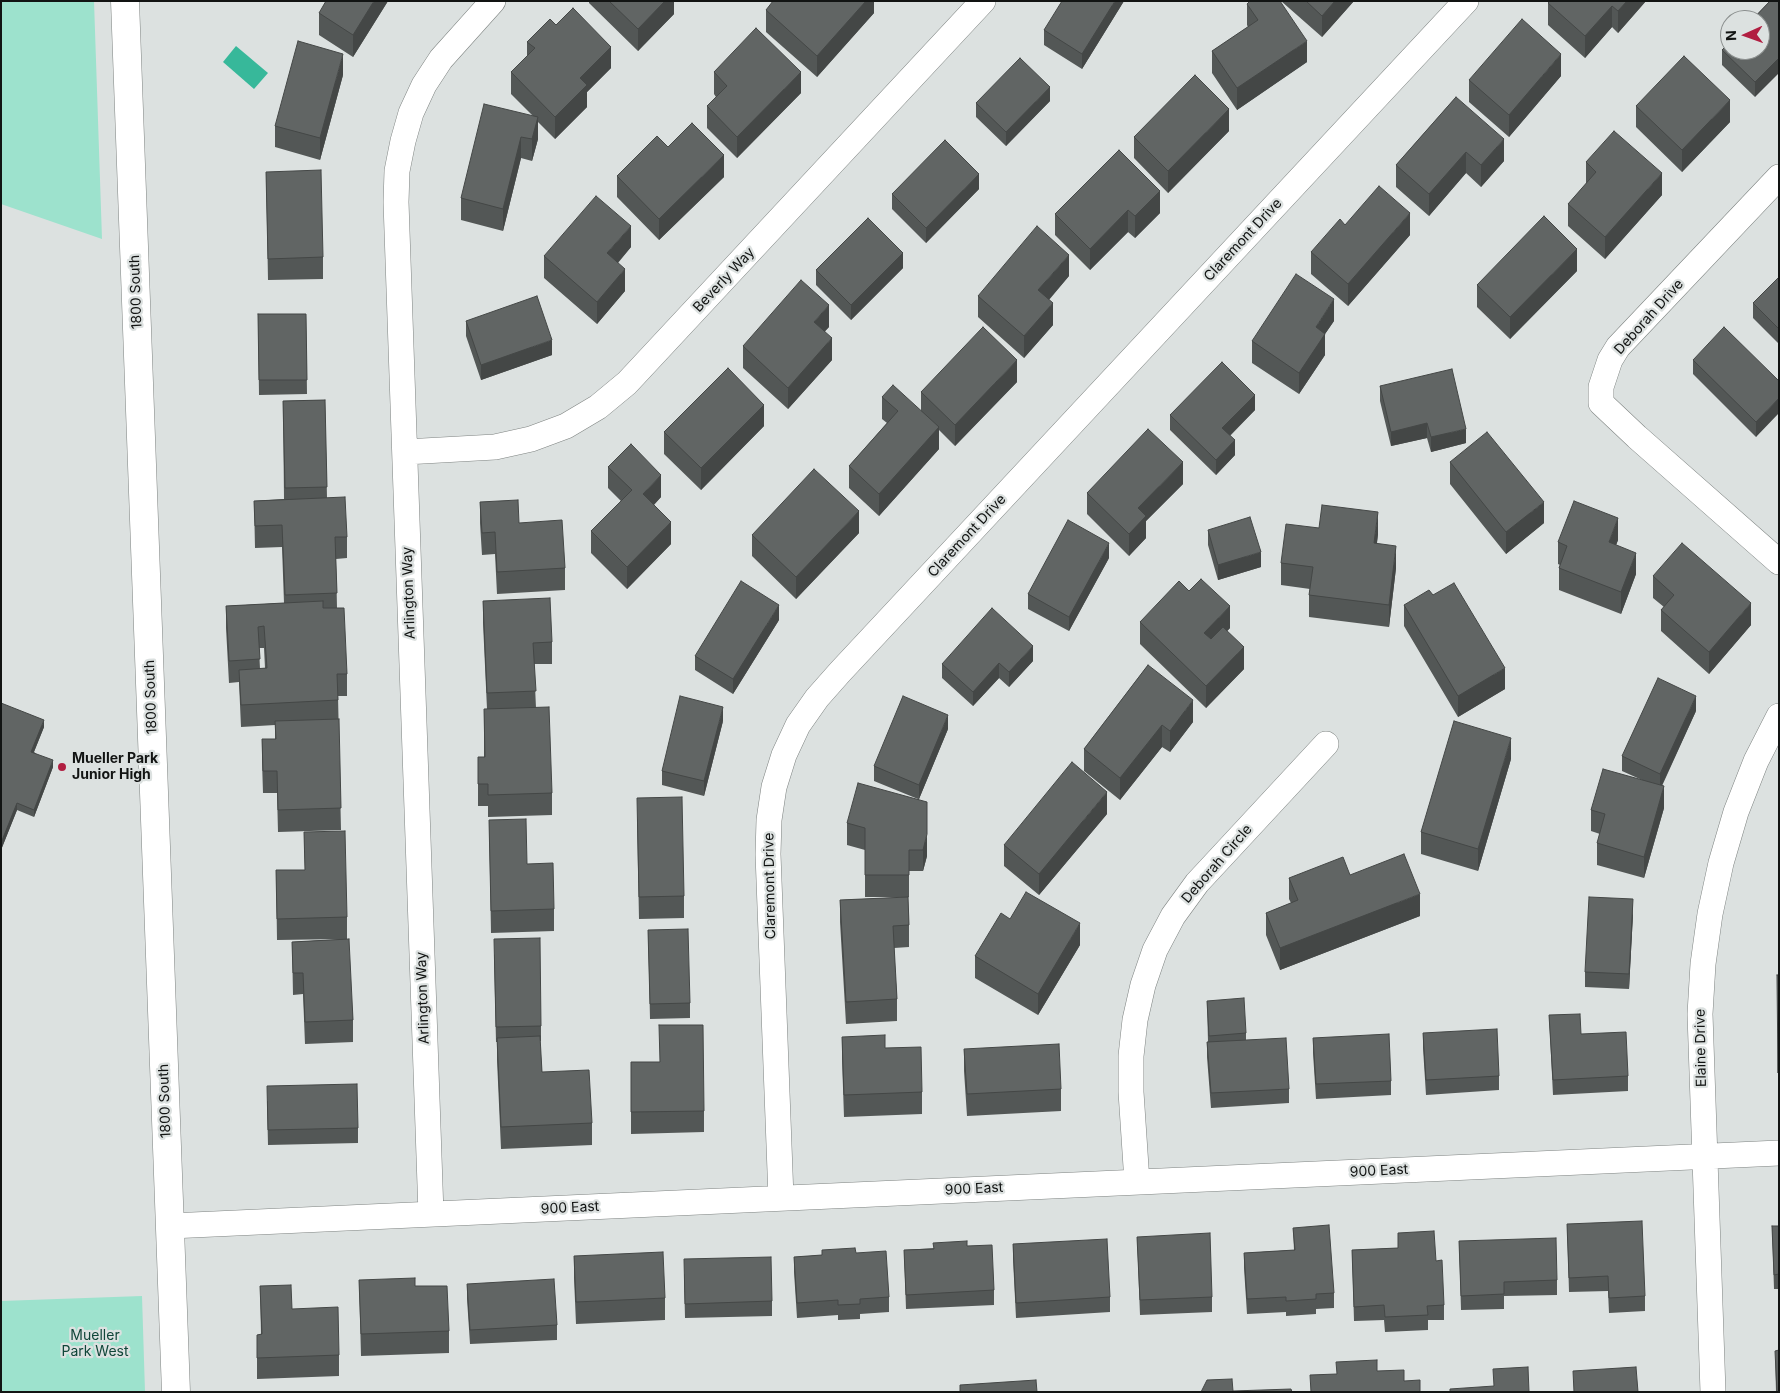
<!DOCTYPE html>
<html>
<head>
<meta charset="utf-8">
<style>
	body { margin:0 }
	#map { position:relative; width:1780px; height:1393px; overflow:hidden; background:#dce1e0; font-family:Inter,sans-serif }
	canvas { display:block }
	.frame { position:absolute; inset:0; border:2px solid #121413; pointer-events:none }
	.north { position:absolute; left:1720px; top:10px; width:50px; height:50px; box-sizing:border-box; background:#dce1e0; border:1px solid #8b8f8e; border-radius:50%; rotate:268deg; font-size:14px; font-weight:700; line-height:20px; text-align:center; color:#121413 }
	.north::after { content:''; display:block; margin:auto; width:18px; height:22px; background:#b11e41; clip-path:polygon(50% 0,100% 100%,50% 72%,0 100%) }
</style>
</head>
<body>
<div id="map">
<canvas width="1780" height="1393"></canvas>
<div class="frame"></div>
<div class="north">N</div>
</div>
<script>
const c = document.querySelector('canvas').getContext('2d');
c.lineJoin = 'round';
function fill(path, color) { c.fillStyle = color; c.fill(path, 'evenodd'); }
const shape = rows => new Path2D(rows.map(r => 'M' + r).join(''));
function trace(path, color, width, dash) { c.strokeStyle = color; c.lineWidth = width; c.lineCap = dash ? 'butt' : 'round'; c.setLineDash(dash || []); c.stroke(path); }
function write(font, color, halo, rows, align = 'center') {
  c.font = font + ' Inter,sans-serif'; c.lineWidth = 4.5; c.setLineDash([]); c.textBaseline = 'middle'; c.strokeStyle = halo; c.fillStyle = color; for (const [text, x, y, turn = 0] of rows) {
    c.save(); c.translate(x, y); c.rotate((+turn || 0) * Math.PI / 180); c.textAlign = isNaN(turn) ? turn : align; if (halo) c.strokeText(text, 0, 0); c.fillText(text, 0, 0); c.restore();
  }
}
const green = shape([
	[1,1,94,1,102,239,1,204],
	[142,1296,145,1392,1,1392,1,1301]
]);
const water = shape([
	[236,46,268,73,254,89,223,62]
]);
const minor = shape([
	[1779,177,1618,347,1610,360,1601,387,1601,403,1637,437,1779,562],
	[405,452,495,447,531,439,566,426,598,407,627,383,983,1],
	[1137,1182,1131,1092,1131,1056,1135,1020,1143,985,1155,950,1173,916,1197,883,1326,744],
	[781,1198,768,854,769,820,774,787,784,755,798,725,817,698,840,672,1466,1],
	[431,1214,396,202,397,171,403,141,411,113,424,85,441,59,493,1],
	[170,1226,1779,1153],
	[1713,1392,1700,1014,1703,964,1710,914,1721,863,1736,812,1756,761,1779,716]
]);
const secondary = shape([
	[125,1,176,1392]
]);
const wall = shape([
	[388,1,353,57,319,35,319,13],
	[589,1,674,1,674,14,638,51,589,3],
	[865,1,874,1,874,13,817,77,766,32,766,10],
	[1124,1,1082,69,1044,45,1044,30],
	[1281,1,1354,1,1322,37],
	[1646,1,1618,33,1612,27,1585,58,1548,25,1548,3],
	[1770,1,1755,97,1722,65,1722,50],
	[1247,4,1307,62,1237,110,1212,73,1212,51,1248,27,1247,25],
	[556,25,611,68,587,92,587,107,555,139,538,122,538,139,532,161,521,158,503,231,461,220,461,198,533,116,511,94,511,72,527,56,527,42],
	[714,72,801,93,737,158,707,128,707,106,716,97,714,94],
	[343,75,320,160,275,147,275,126],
	[1561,76,1509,137,1469,102,1469,80],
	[1456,97,1504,161,1481,187,1466,173,1429,216,1396,187,1396,165],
	[1050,101,1006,146,976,117,976,103],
	[1636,106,1730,122,1682,172,1636,127],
	[1229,131,1168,193,1134,158,1134,137],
	[1119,150,1160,213,1135,238,1128,232,1090,270,1055,235,1055,214],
	[1586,162,1662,195,1605,259,1568,226,1568,204,1586,184],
	[266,172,323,257,323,279,268,280],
	[617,176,724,177,659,240,617,197],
	[979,189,926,243,892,209,892,194],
	[1345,225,1410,235,1348,306,1311,274,1311,252],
	[631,247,618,263,625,291,597,324,544,278,544,256],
	[903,268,851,320,816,285,816,270],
	[1577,271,1510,339,1477,307,1477,285],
	[1069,276,1049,300,1053,325,1024,358,978,317,978,296],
	[1779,277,1779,344,1753,318,1753,303],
	[258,314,306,314,307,394,259,395],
	[466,321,552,355,481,380,466,336],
	[1334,321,1325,334,1325,355,1299,394,1252,363,1252,341],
	[829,327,825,331,832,360,788,409,743,368,743,346],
	[1693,360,1779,381,1756,437,1693,374],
	[1017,382,955,446,939,430,939,449,879,516,849,488,849,466,887,423,882,419,882,397,921,411,921,392],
	[1380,386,1466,443,1431,452,1427,438,1391,446,1380,401],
	[325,400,327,498,347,537,347,558,336,559,337,608,347,674,347,696,338,696,341,830,278,832,277,793,263,793,262,761,262,739,275,739,275,725,241,727,239,682,229,683,226,628,226,606,284,603,282,547,255,548,254,501,284,499,283,401],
	[259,648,264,648,265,668,260,669],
	[1255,410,1230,436,1235,455,1216,475,1170,430,1170,415],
	[764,426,701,490,664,454,664,432],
	[1450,462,1544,523,1506,554,1450,484],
	[608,467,661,497,654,505,671,544,627,589,591,553,591,531,621,501,608,488],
	[1183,484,1146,521,1146,538,1129,556,1087,514,1087,493],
	[480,502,519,523,565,568,565,590,497,594,495,554,482,555,480,523],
	[1319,528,1378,534,1377,543,1396,568,1389,627,1309,617,1309,595,1310,589,1281,585,1281,563],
	[1208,530,1261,567,1218,580,1208,545],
	[859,533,796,599,752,556,752,535],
	[1618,540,1616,545,1636,574,1621,614,1559,590,1559,568,1560,565,1558,564,1558,542],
	[1109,558,1069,631,1028,609,1028,594],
	[1653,576,1751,625,1709,674,1661,631,1661,610,1664,607,1653,598],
	[1189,591,1230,628,1227,631,1244,669,1206,708,1140,644,1140,622],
	[1433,595,1505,689,1458,717,1404,626,1404,605],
	[483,601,552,642,552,664,534,664,536,708,552,793,552,815,488,817,488,806,478,806,478,757,484,757,484,709,487,709,483,623],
	[779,620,733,694,695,670,695,656],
	[1033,661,1009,687,999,678,973,706,942,678,942,664],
	[1148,665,1193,722,1170,752,1162,747,1120,800,1084,771,1084,749],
	[1,703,44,727,34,752,53,767,34,817,17,810,1,850],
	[1696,711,1662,786,1664,808,1644,878,1597,865,1597,843,1600,834,1591,831,1591,810,1642,780,1622,771,1622,756],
	[723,721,704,796,662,785,662,771],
	[948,729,919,799,927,856,923,871,909,871,909,897,908,897,909,925,909,947,894,948,897,999,897,1021,846,1024,840,922,840,900,905,897,865,897,865,850,847,845,847,823,918,799,874,781,874,766],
	[1511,759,1478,871,1421,854,1421,832],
	[1107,814,1039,895,1004,866,1004,845],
	[637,819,684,896,684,918,639,919],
	[489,820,527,864,554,909,554,931,491,933],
	[304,832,347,917,347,939,353,1020,353,1042,305,1044,303,994,293,995,292,942,342,939,277,940,276,870,305,870],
	[1350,875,1420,916,1280,970,1266,935,1266,913,1291,903,1289,899,1289,878],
	[1633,914,1629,989,1585,987,1585,972],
	[1010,919,1080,945,1038,1015,975,978,975,956],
	[648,930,690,1003,690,1018,650,1019],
	[494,954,541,1026,541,1041,540,1041,542,1072,592,1123,592,1145,501,1149,497,1060,497,1042,496,1042],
	[1207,1001,1246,1033,1246,1040,1289,1089,1289,1103,1211,1108,1207,1057,1207,1042,1208,1042],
	[1549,1015,1628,1076,1628,1091,1553,1095],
	[1423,1033,1499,1076,1499,1090,1426,1095,1423,1048],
	[842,1037,922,1092,922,1114,844,1117,842,1059],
	[1313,1038,1391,1081,1391,1095,1316,1099,1313,1053],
	[964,1049,1061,1089,1061,1111,967,1116,964,1071],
	[631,1062,704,1111,704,1132,631,1134],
	[267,1101,358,1128,358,1143,268,1145],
	[1567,1224,1645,1296,1645,1311,1609,1313,1608,1291,1569,1292],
	[1772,1226,1779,1226,1779,1289,1774,1289],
	[1293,1228,1334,1293,1334,1308,1316,1309,1316,1314,1286,1316,1286,1312,1247,1314,1244,1268,1244,1253,1294,1250],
	[1398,1233,1444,1305,1444,1320,1428,1320,1428,1330,1385,1332,1384,1320,1354,1321,1352,1250,1398,1248],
	[1137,1237,1212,1297,1212,1312,1140,1315],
	[1459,1241,1557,1280,1557,1295,1504,1296,1504,1309,1461,1310],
	[1013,1244,1110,1297,1110,1312,1016,1318,1013,1259],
	[967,1246,994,1290,994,1305,906,1309,904,1250],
	[856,1253,889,1297,889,1312,860,1314,860,1319,838,1320,838,1315,797,1318,794,1272,794,1257],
	[574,1256,665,1298,665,1320,576,1324,574,1278],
	[684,1274,772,1301,772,1316,685,1318],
	[359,1280,415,1286,449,1331,449,1353,361,1356],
	[467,1284,557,1325,557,1340,470,1344,467,1299],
	[260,1286,292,1309,339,1355,339,1376,257,1379,257,1335,261,1334],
	[1775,1351,1779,1392,1776,1392]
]);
const shadedWall = shape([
	[374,1,388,1,353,57,353,35],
	[665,1,674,1,674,14,638,51,638,29],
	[866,1,874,1,874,13,817,77,817,56],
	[1115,1,1124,1,1082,69,1082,54],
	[1335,1,1354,1,1322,37,1322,16],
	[1627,1,1646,1,1618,33,1618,11],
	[1612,6,1612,27,1585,58,1585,36],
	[1307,41,1307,62,1237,110,1237,88],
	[611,47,611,68,587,92,587,107,555,139,555,117,580,78],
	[343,54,343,75,320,160,320,138],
	[1561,54,1561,76,1509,137,1509,115],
	[1779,58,1779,73,1755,97,1755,82],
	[801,72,801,93,737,158,737,137],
	[1050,87,1050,101,1006,146,1006,132],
	[1730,100,1730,122,1682,172,1682,150],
	[1229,109,1229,131,1168,193,1168,171],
	[538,117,538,139,532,161,532,139],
	[521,137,521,158,503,231,503,209],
	[1504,139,1504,161,1481,187,1481,165],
	[1466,152,1466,173,1429,216,1429,194],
	[724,155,724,177,659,240,659,219],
	[1662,173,1662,195,1605,259,1605,237],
	[979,174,979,189,926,243,926,228],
	[1160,191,1160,213,1135,238,1135,216],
	[1128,210,1128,232,1090,270,1090,249],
	[1410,213,1410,235,1348,306,1348,284],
	[631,226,631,247,607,275,607,253],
	[1577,249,1577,271,1510,339,1510,317],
	[903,253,903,268,851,320,851,305],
	[1069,255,1069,276,1038,312,1038,290],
	[625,269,625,291,597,324,597,302],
	[1334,299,1334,321,1325,334,1325,355,1299,394,1299,373,1316,327],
	[1053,303,1053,325,1024,358,1024,336],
	[829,305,829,327,814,343,814,322],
	[832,338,832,360,788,409,788,388],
	[552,340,552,355,481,380,481,365],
	[1017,360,1017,382,955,446,955,425],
	[1255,395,1255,410,1222,443,1222,428],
	[1779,398,1779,413,1756,437,1756,422],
	[764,405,764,426,701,490,701,468],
	[1427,423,1427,438,1391,446,1391,432],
	[939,427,939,449,879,516,879,494],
	[1466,429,1466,443,1431,452,1431,437],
	[1235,440,1235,455,1216,475,1216,460],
	[1183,462,1183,484,1146,521,1146,538,1129,556,1129,534,1138,508],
	[661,475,661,497,643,516,643,494],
	[1544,502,1544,523,1506,554,1506,532],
	[859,511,859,533,796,599,796,577],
	[1378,512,1378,534,1374,565,1374,543],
	[1618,518,1618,540,1609,564,1609,542],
	[671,522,671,544,627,589,627,567],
	[1109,543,1109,558,1069,631,1069,617],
	[1396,546,1396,568,1389,627,1389,605],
	[1261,552,1261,567,1218,580,1218,565],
	[1636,553,1636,574,1621,614,1621,592],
	[1751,603,1751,625,1709,674,1709,652],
	[779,605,779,620,733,694,733,679],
	[1230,606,1230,628,1204,655,1204,633],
	[1033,646,1033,661,1009,687,1009,672],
	[1244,647,1244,669,1206,708,1206,686],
	[999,663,999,678,973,706,973,692],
	[1505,668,1505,689,1458,717,1458,696],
	[1696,696,1696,711,1660,789,1660,774],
	[1193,700,1193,722,1170,752,1170,731],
	[723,707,723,721,704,796,704,781],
	[948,715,948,729,919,799,919,785],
	[44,720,44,727,31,759,31,752],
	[1162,725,1162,747,1120,800,1120,778],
	[1511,738,1511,759,1478,871,1478,849],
	[53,760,53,767,34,817,34,810],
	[1664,786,1664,808,1644,878,1644,857],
	[1107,792,1107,814,1039,895,1039,874],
	[17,803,17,810,1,850,1,843],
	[927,834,927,856,923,871,923,850],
	[1420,894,1420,916,1280,970,1280,948],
	[1633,899,1633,914,1629,989,1629,974],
	[1080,923,1080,945,1038,1015,1038,994]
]);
const building = shape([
	[326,1,374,1,353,35,319,13,326,1],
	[609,1,665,1,638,29,609,1],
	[773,1,866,1,817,56,766,10,773,1],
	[1062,1,1115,1,1082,54,1044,30,1062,1],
	[1250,1,1280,1,1307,41,1237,88,1212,51,1258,20,1247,4,1250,1],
	[1306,1,1335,1,1322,16,1306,1],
	[1550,1,1627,1,1618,11,1612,6,1585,36,1548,3,1550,1],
	[1770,1,1779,1,1779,58,1755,82,1722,50,1730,42,1730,50,1760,50,1760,20,1752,20,1770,1],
	[573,8,611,47,580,78,587,85,555,117,511,72,535,48,527,42,550,19,556,25,573,8],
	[1522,19,1561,54,1509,115,1469,80,1522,19],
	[756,28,801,72,737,137,707,106,727,86,714,72,756,28],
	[298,41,343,54,320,138,275,126,298,41],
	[1684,56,1730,100,1682,150,1636,106,1684,56],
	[1020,58,1050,87,1006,132,976,103,1020,58],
	[1195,75,1229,109,1168,171,1134,137,1195,75],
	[1456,97,1504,139,1481,165,1466,152,1429,194,1396,165,1456,97],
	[484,104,538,117,532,139,521,137,503,209,461,198,484,104],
	[692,123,724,155,659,219,617,176,657,136,668,147,692,123],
	[1614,131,1662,173,1605,237,1568,204,1596,172,1586,162,1614,131],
	[945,140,979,174,926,228,892,194,945,140],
	[1119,150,1160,191,1135,216,1128,210,1090,249,1055,214,1119,150],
	[321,170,323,257,268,259,266,172,321,170],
	[1379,186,1410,213,1348,284,1311,252,1340,219,1345,225,1379,186],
	[596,196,631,226,607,253,625,269,597,302,544,256,596,196],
	[1544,216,1577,249,1510,317,1477,285,1544,216],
	[868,218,903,253,851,305,816,270,868,218],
	[1037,226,1069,255,1038,290,1053,303,1024,336,978,296,1037,226],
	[1296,274,1334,299,1316,327,1325,334,1299,373,1252,341,1296,274],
	[1779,277,1779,329,1753,303,1779,277],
	[801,280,829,305,814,322,832,338,788,388,743,346,801,280],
	[537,296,552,340,481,365,466,321,537,296],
	[258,314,306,314,307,380,259,380,258,314],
	[983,327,1017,360,955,425,921,392,983,327],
	[1724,327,1779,381,1779,398,1756,422,1693,360,1724,327],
	[1222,362,1255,395,1222,428,1235,440,1216,460,1170,415,1222,362],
	[728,368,764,405,701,468,664,432,728,368],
	[1452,369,1466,429,1431,437,1427,423,1391,432,1380,386,1452,369],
	[893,385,939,427,879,494,849,466,898,411,882,397,893,385],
	[325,400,327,487,285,488,283,401,325,400],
	[1148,429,1183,462,1138,508,1146,516,1129,534,1087,493,1148,429],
	[1487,432,1544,502,1506,532,1450,462,1487,432],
	[631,444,661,475,643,494,671,522,627,567,591,531,632,490,608,467,631,444],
	[814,469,859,511,796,577,752,535,814,469],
	[345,497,347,537,335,537,337,593,285,595,282,525,255,526,254,501,345,497],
	[518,500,519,523,562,520,565,568,497,572,495,532,482,533,480,502,518,500],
	[1574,501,1618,518,1609,542,1636,553,1621,592,1559,568,1567,546,1558,542,1574,501],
	[1322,505,1378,512,1374,543,1396,546,1389,605,1309,595,1313,567,1281,563,1286,524,1319,528,1322,505],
	[1250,517,1261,552,1218,565,1208,530,1250,517],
	[1068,520,1109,543,1069,617,1028,594,1068,520],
	[1682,543,1751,603,1709,652,1661,610,1674,595,1653,576,1682,543],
	[1201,579,1230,606,1204,633,1211,639,1223,627,1244,647,1206,686,1140,622,1179,581,1189,591,1201,579],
	[741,581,779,605,733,679,695,656,741,581],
	[1454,583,1505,668,1458,696,1404,605,1429,590,1433,595,1454,583],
	[550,598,552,642,533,643,536,691,487,693,483,601,550,598],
	[323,601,323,608,344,608,347,674,337,674,338,700,241,705,239,670,267,668,264,626,258,627,260,659,229,661,226,606,323,601],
	[992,608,1033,646,1009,672,999,663,973,692,942,664,992,608],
	[1148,665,1193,700,1170,731,1162,725,1120,778,1084,749,1148,665],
	[1658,678,1696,696,1660,774,1622,756,1658,678],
	[680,696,723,707,704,781,662,771,680,696],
	[903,696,948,715,919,785,874,766,903,696],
	[1,703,44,720,31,752,53,760,34,810,17,803,1,843,1,703],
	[549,707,552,793,488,795,488,784,478,784,478,757,485,757,484,709,549,707],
	[339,719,341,808,278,810,277,771,263,771,262,739,276,739,275,721,339,719],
	[1454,721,1511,738,1478,849,1421,832,1454,721],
	[1072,762,1107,792,1039,874,1004,845,1072,762],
	[1603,769,1664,786,1644,857,1597,843,1605,814,1591,810,1603,769],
	[858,783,927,802,927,834,923,850,909,850,909,875,865,875,865,828,847,823,858,783],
	[682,797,684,896,639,897,637,798,682,797],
	[526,819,527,864,553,863,554,909,491,911,489,820,526,819],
	[345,831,347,917,277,919,276,870,305,870,304,832,345,831],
	[1404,854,1420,894,1280,948,1266,913,1298,900,1289,878,1343,857,1350,875,1404,854],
	[1026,892,1080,923,1038,994,975,956,1001,913,1010,919,1026,892],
	[908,897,909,925,893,926,897,999,846,1002,840,900,908,897],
	[1589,897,1633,899,1629,974,1585,972,1589,897],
	[688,929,690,1003,650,1004,648,930,688,929],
	[540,938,541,1026,496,1027,494,939,540,938],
	[349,939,353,1020,305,1022,303,973,293,973,292,942,349,939],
	[1777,975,1779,975,1778,1073,1777,975],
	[1244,998,1246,1033,1209,1036,1207,1001,1244,998],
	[1580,1014,1581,1034,1626,1032,1628,1076,1553,1080,1549,1015,1580,1014],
	[659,1025,703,1025,704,1111,631,1112,631,1062,660,1062,659,1025],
	[1497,1029,1499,1076,1426,1080,1423,1033,1497,1029],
	[1389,1034,1391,1081,1316,1084,1313,1038,1389,1034],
	[885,1035,885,1048,921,1047,922,1092,844,1095,842,1037,885,1035],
	[540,1036,542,1072,589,1070,592,1123,501,1127,497,1038,540,1036],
	[1286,1038,1289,1089,1211,1093,1207,1042,1286,1038],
	[1059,1044,1061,1089,967,1094,964,1049,1059,1044],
	[357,1084,358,1128,268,1130,267,1086,357,1084],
	[1642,1221,1645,1296,1609,1298,1608,1276,1569,1278,1567,1224,1642,1221],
	[1329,1225,1334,1293,1316,1294,1316,1299,1286,1301,1286,1297,1247,1299,1244,1253,1295,1250,1293,1228,1329,1225],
	[1772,1226,1779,1226,1779,1274,1774,1275,1772,1226],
	[1434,1231,1436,1261,1442,1260,1444,1305,1427,1306,1428,1315,1385,1317,1384,1305,1354,1307,1352,1250,1398,1248,1398,1233,1434,1231],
	[1210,1233,1212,1297,1140,1300,1137,1237,1210,1233],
	[1556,1238,1557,1280,1504,1282,1504,1294,1461,1296,1459,1241,1556,1238],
	[1107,1239,1110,1297,1016,1303,1013,1244,1107,1239],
	[967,1241,967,1246,992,1245,994,1290,906,1295,904,1250,934,1249,933,1243,967,1241],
	[855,1248,856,1253,886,1251,889,1297,860,1299,860,1304,838,1305,838,1300,797,1303,794,1257,822,1255,822,1250,855,1248],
	[663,1252,665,1298,576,1302,574,1256,663,1252],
	[771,1257,772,1301,685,1304,684,1259,771,1257],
	[415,1278,415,1286,447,1286,449,1331,361,1334,359,1280,415,1278],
	[554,1279,557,1325,470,1330,467,1284,554,1279],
	[291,1285,292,1309,338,1307,339,1355,257,1358,257,1335,262,1334,260,1286,291,1285],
	[1779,1350,1779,1392,1777,1392,1775,1351,1779,1350],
	[1377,1360,1377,1371,1404,1370,1404,1381,1420,1380,1420,1392,1311,1392,1310,1375,1337,1374,1336,1362,1377,1360],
	[1528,1367,1529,1392,1450,1392,1450,1389,1494,1386,1493,1369,1528,1367],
	[1636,1367,1638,1392,1574,1392,1573,1371,1636,1367],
	[1232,1379,1233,1391,1291,1389,1292,1392,1201,1392,1207,1380,1232,1379],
	[1036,1380,1037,1392,960,1392,960,1385,1036,1380]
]);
const markers = [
	[62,767,5,"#b11e41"]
];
const streetNames = [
	["Claremont Drive",1243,240,-47],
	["Beverly Way",724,280,-47],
	["1800 South",136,292,-92],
	["Deborah Drive",1649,317,-48],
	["Claremont Drive",967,536,-47],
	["Arlington Way",409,593,-92],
	["1800 South",151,697,-92],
	["Deborah Circle",1217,864,-49],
	["Claremont Drive",770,886,-91],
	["Arlington Way",423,998,-92],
	["Elaine Drive",1701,1048,-91],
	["1800 South",165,1101,-92],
	["900 East",1379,1171,-3],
	["900 East",974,1189,-3],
	["900 East",570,1208,-3]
];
const poiNames = [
	["Mueller Park",72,759],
	["Junior High",72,775]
];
const parkNames = [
	["Mueller",95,1336],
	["Park West",95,1352]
];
fill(green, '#9de2cd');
fill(water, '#37b89a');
trace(minor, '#7e8381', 26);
trace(secondary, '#7e8381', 29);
trace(minor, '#fff', 25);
trace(secondary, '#fff', 28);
fill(wall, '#535756');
fill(shadedWall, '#444746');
fill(building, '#616564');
trace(building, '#444746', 1);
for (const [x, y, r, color] of markers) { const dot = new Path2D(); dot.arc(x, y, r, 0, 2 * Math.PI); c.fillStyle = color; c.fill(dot); trace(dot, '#dce1e0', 2); }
write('14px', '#121413', '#dce1e0', streetNames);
write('bold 14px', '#121413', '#dce1e0', poiNames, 'left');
write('14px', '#104639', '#dce1e0', parkNames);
</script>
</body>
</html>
